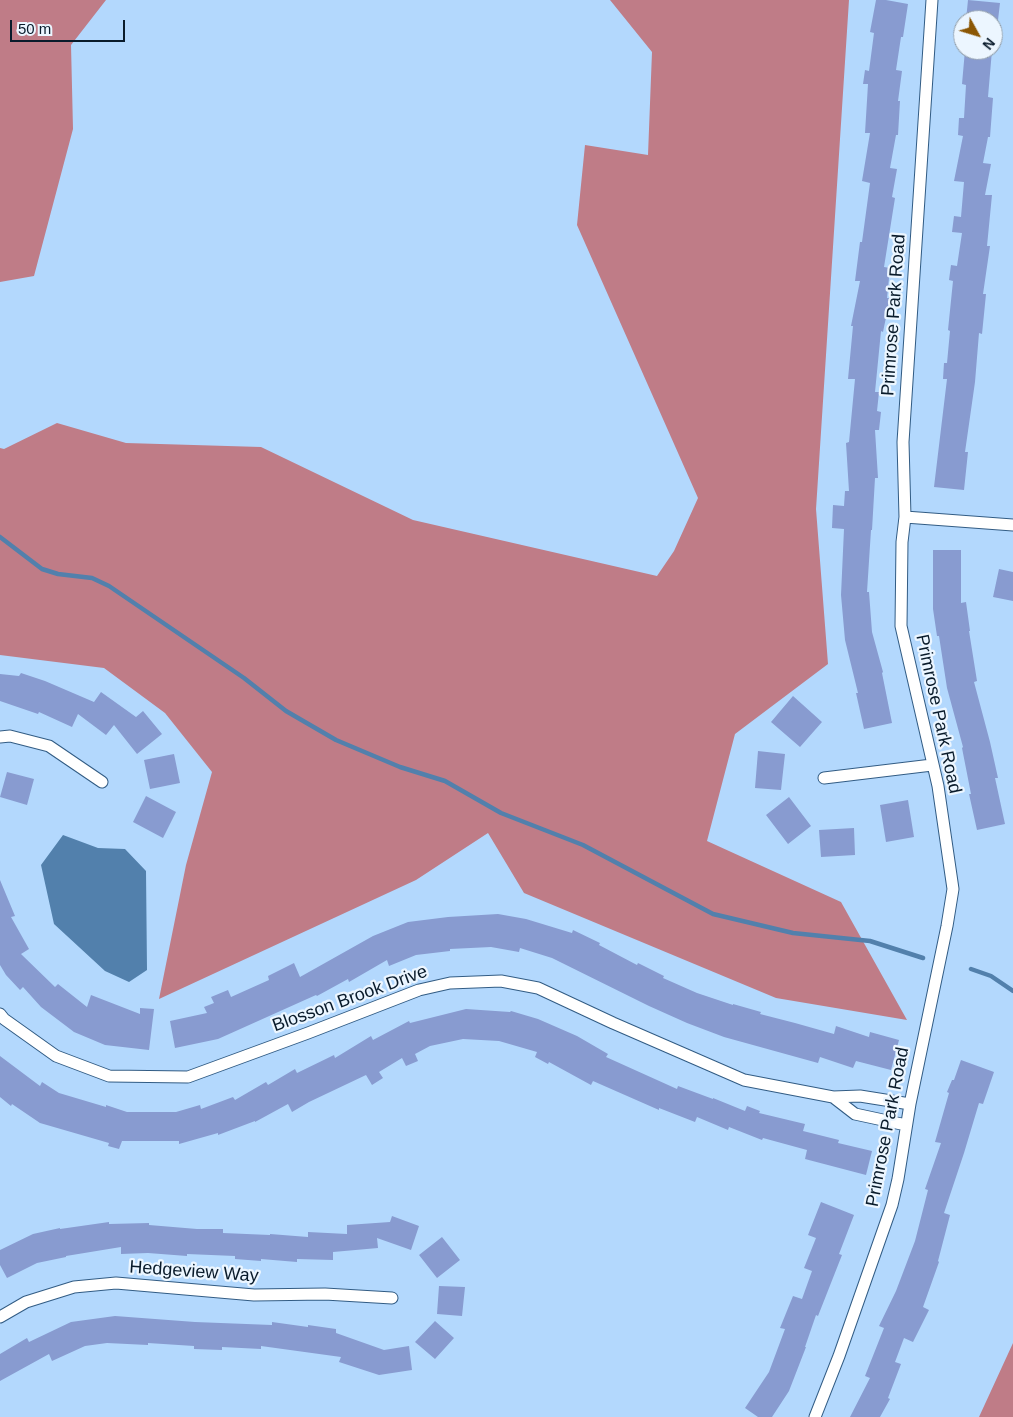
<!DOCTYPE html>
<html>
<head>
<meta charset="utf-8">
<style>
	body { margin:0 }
	#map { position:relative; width:1013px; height:1417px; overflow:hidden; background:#b3d8fd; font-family:Arial,sans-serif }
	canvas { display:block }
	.north { position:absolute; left:953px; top:10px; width:50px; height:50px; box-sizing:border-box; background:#ecf6ff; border:1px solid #919eaa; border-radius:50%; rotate:129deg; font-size:14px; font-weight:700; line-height:20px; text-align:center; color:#091b2b }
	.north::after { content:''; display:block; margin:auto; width:18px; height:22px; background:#8b5705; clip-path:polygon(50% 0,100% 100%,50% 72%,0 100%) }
	.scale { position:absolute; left:10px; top:20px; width:115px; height:22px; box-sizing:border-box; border:2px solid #091b2b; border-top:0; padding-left:6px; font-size:15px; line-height:18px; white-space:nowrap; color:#091b2b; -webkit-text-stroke:4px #ecf6ff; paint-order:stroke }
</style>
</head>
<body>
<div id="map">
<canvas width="1013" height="1417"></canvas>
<div class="north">N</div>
<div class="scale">50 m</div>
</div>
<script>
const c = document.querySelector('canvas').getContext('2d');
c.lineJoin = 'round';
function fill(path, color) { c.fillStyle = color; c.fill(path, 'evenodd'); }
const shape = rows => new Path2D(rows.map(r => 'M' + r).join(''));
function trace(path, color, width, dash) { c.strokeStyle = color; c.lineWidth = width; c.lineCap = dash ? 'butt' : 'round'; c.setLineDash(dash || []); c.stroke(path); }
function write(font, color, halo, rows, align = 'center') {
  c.font = font + ' Arial,sans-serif'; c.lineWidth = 4.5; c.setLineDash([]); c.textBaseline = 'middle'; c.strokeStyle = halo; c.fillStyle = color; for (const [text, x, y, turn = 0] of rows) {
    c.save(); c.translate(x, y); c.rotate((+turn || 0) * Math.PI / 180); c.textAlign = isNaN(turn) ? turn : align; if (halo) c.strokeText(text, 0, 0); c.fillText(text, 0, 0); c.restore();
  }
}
const forest = shape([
	[0,0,106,0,71,45,73,129,34,276,0,282],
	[610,0,849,0,816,509,828,664,735,734,707,841,841,902,907,1020,776,998,524,893,488,833,416,880,159,999,186,865,212,772,165,713,104,668,0,655,0,448,4,449,57,423,126,443,261,447,413,520,657,576,674,551,698,498,577,225,585,145,648,155,652,52],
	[1013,1343,1013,1417,979,1417]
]);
const water = shape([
	[63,835,98,848,125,849,146,871,147,970,129,982,105,971,54,924,41,865]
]);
const stream = shape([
	[0,537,42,569,58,574,92,578,109,586,244,678,286,711,336,740,400,767,445,781,501,813,583,845,713,914,793,933,870,941,923,958],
	[971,969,991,976,1013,991]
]);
const building = shape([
	[876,0,886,0,908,4,903,37,901,37,896,70,902,71,898,101,900,101,898,135,896,135,890,168,897,169,892,197,895,198,884,267,890,268,887,298,890,298,883,332,881,331,875,392,879,392,877,411,881,412,879,430,875,430,878,478,875,478,872,530,871,530,867,592,869,592,872,632,883,672,882,673,892,723,864,729,856,693,858,693,845,640,841,595,844,529,832,528,833,505,844,506,845,491,849,491,846,443,849,442,855,379,848,379,853,326,851,326,860,281,855,281,860,242,862,242,870,183,862,181,870,133,865,133,868,84,863,84,865,70,869,71,874,33,870,32],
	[968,0,1000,3,998,20,966,20],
	[965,50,992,50,988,97,993,98,990,137,988,137,983,163,991,164,985,195,992,195,987,246,990,246,983,294,986,294,982,334,979,333,975,382,965,452,968,452,964,490,934,487,947,379,943,379,944,363,947,363,950,331,948,330,953,281,949,280,951,265,957,266,962,233,952,232,954,216,961,217,964,182,954,181,963,136,958,135,959,118,964,118,966,85,962,84],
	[933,550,961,550,961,603,966,602,970,631,969,631,977,681,974,682,990,742,998,778,995,778,1005,824,977,830,969,794,971,794,962,748,963,747,947,688,939,636,937,636,933,609],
	[999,569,1013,572,1013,601,993,597],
	[21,673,45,681,94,702,101,692,136,717,143,711,162,734,137,754,114,725,106,735,78,714,72,727,39,712,38,714,0,701,0,674,19,676],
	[793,696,822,722,800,747,771,722],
	[758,751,785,754,781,790,755,788],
	[174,754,180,783,150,789,144,760],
	[7,772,34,779,27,805,0,797],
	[146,796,176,812,163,838,133,822],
	[789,797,811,826,788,844,766,815],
	[908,800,914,837,886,842,880,805],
	[854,828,855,855,821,857,819,830],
	[0,880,15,916,11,917,29,949,21,954,55,987,58,984,87,1007,91,995,140,1014,140,1008,154,1009,149,1050,105,1045,74,1032,41,1007,23,987,20,990,6,975,0,965],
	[498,914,526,919,572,933,573,930,600,943,599,945,637,965,638,963,664,976,663,978,697,993,733,1005,733,1004,761,1012,760,1014,795,1023,834,1034,836,1026,869,1037,870,1032,899,1040,891,1070,856,1061,853,1068,820,1057,818,1063,724,1037,687,1023,649,1006,552,958,520,948,519,952,491,947,450,949,450,951,416,955,389,966,387,960,349,982,348,979,317,996,316,995,218,1039,175,1048,170,1021,207,1013,204,1007,214,1003,211,997,228,990,231,997,269,980,268,976,294,963,300,977,373,936,408,922,448,917],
	[466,1009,510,1012,511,1011,538,1019,577,1036,608,1054,606,1057,677,1089,678,1086,713,1099,713,1098,745,1111,747,1106,760,1111,759,1113,805,1124,803,1131,839,1140,838,1143,872,1151,866,1175,805,1159,807,1150,763,1138,762,1140,729,1127,728,1130,697,1117,695,1122,659,1108,659,1110,593,1081,591,1085,549,1062,548,1064,535,1057,537,1052,499,1041,463,1039,430,1046,415,1054,418,1061,406,1066,402,1058,379,1072,383,1078,372,1085,366,1075,309,1102,292,1112,288,1104,255,1122,255,1121,218,1135,218,1133,179,1144,179,1141,122,1141,119,1149,108,1146,109,1143,40,1123,12,1104,11,1106,0,1097,0,1056,40,1086,42,1082,59,1093,106,1107,106,1105,127,1112,176,1112,200,1105,201,1109,233,1097,235,1100,266,1082,268,1085,295,1069,297,1073,334,1055,335,1058,371,1036,373,1040,409,1021,410,1023],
	[961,1060,994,1072,983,1104,979,1103,964,1153,944,1213,950,1215,938,1261,939,1262,923,1307,929,1310,913,1342,904,1338,895,1362,901,1364,888,1398,890,1399,880,1417,850,1417,870,1378,865,1376,884,1328,879,1326,896,1291,915,1241,928,1190,925,1189,941,1143,935,1142,949,1093,947,1092,952,1080,954,1080],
	[821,1202,854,1215,839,1254,842,1255,818,1316,816,1315,805,1347,806,1347,789,1391,772,1417,758,1417,745,1408,769,1372,785,1329,780,1328,793,1296,802,1299,812,1271,804,1268,816,1238,808,1235],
	[392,1216,419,1226,411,1250,377,1238,378,1248,333,1252,333,1260,297,1259,297,1262,261,1259,261,1261,235,1259,235,1256,187,1254,187,1256,148,1253,121,1254,121,1247,66,1256,66,1257,37,1263,7,1278,0,1265,0,1250,33,1234,60,1228,60,1229,109,1222,109,1224,149,1223,149,1225,197,1229,223,1229,223,1233,270,1235,270,1234,308,1237,308,1232,347,1234,347,1225,390,1222],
	[442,1237,460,1260,437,1278,419,1255],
	[439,1286,465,1287,462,1316,437,1314],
	[115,1316,195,1322,272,1325,272,1322,308,1327,308,1325,336,1329,336,1333,384,1350,409,1346,412,1370,379,1375,339,1362,341,1357,261,1346,261,1349,222,1347,222,1350,194,1349,194,1346,148,1343,148,1345,107,1343,85,1346,52,1361,49,1354,0,1381,0,1354,27,1338,29,1342,71,1322],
	[435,1321,454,1338,435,1359,415,1342]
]);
const minor = shape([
	[905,517,1013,525],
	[0,737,10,736,49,746,102,782],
	[824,778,932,765],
	[0,1014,4,1019,56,1056,109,1076,188,1077,308,1033,419,990,450,983,501,981,538,988,613,1023,744,1080,833,1097,860,1096,910,1104],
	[833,1097,855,1114,906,1125],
	[0,1317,26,1302,74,1287,116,1283,254,1295,325,1294,392,1298],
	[815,1417,839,1356,892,1205,898,1179,910,1104,947,926,953,889,938,786,901,626,902,542,905,517,903,442,932,0]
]);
const streetNames = [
	["Primrose Park Road",894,315,-86],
	["Primrose Park Road",938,714,78],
	["Blosson Brook Drive",350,999,-20],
	["Primrose Park Road",888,1127,-79],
	["Hedgeview Way",194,1272,4]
];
fill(forest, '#bf7c87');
fill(water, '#5280ac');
trace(stream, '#5280ac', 4.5);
fill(building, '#889bd0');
trace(minor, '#325c84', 13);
trace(minor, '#fff', 11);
write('18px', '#091b2b', '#ecf6ff', streetNames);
</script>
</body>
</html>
